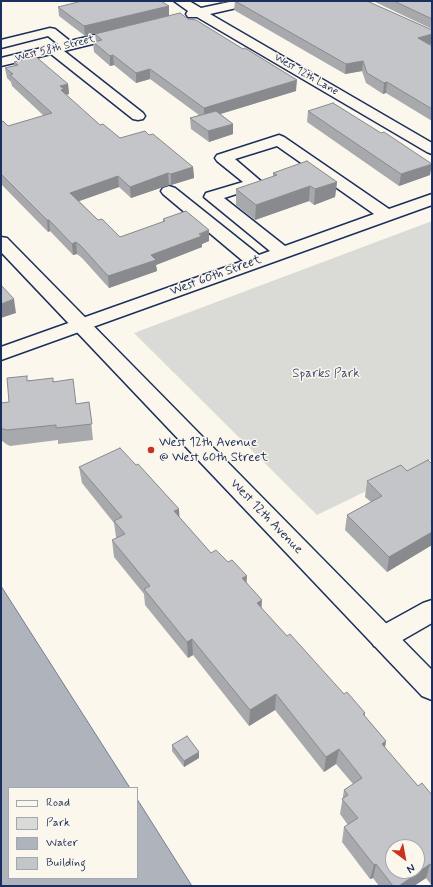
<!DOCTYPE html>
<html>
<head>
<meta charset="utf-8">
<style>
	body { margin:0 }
	#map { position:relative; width:433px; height:887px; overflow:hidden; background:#fbf7ec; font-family:Mynerve,sans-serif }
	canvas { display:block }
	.frame { position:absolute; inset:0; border:2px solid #1b2f5e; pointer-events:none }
	.legend { position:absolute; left:8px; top:787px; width:130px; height:92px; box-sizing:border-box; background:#fbf7ec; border:1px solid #a1a7b3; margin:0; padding:5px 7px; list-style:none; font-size:12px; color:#1b2f5e }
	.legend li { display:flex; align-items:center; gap:8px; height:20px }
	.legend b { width:20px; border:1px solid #a1a7b3 }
	.north { position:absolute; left:385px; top:839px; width:40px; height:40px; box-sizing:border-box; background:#fbf7ec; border:1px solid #a1a7b3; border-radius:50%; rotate:148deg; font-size:11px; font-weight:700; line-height:16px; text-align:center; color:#1b2f5e }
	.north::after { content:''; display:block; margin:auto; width:14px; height:18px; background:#c8321e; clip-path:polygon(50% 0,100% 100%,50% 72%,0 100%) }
</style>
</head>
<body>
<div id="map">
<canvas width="433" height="887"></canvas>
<div class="frame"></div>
<ul class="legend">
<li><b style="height:5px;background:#fbf7ec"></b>Road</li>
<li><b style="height:11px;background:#dadad7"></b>Park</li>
<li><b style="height:11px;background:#afb3bb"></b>Water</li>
<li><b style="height:11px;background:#c3c5c9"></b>Building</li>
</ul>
<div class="north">N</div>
</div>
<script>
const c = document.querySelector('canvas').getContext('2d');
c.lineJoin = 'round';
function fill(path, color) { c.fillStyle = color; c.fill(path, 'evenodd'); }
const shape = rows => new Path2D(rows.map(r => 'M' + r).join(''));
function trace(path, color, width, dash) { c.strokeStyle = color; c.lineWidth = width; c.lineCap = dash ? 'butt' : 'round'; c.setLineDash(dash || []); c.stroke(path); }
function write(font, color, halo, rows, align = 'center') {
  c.font = font + ' Mynerve,sans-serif'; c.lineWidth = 3; c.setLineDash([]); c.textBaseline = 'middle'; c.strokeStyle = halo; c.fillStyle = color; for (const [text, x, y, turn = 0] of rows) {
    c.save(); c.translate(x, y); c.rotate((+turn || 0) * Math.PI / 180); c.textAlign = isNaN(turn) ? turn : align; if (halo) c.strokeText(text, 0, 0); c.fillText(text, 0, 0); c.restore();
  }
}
const green = shape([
	[432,221,432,459,317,515,134,333]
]);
const water = shape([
	[1,586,130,788,9,788,9,878,137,878,137,799,192,886,1,886,1,586]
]);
const minor = shape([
	[174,1,189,1,201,8,234,1,256,1,254,4,210,14,432,143,432,154,427,152,197,17,188,17,186,14,188,11,174,1],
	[50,28,55,29,70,41,124,28,129,29,130,32,129,35,64,51,143,113,145,116,143,119,138,120,133,119,51,54,1,66,1,58,58,44,48,36,1,48,1,40,50,28],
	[279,135,284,137,389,209,432,194,432,205,1,360,1,347,243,261,163,194,161,191,163,188,169,186,175,188,259,255,270,251,204,197,206,193,243,182,217,161,215,158,217,155,279,135],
	[277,146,374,214,285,246,224,198,261,186,263,183,235,159,277,146],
	[432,600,432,623,392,646,383,649,374,646,370,638,374,630,423,603,432,600]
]);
const major = shape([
	[1,237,7,238,432,670,432,700,422,696,1,252,1,237]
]);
const wall = shape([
	[235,1,367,1,432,30,432,44,429,44,432,46,432,121,386,93,383,94,366,83,362,71,345,74,234,10],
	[373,1,432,1,432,29],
	[169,6,169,16,85,36,59,16,58,7],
	[95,34,296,91,220,114,233,124,233,134,209,142,191,129,190,118,199,115,150,79,136,83,114,65,110,66,94,52,93,42,96,41],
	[14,62,68,84,69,94,66,95,100,125,120,138,149,135,193,167,194,178,171,185,169,185,131,198,119,187,79,201,98,220,120,237,163,222,163,219,209,241,202,244,202,247,156,265,157,271,109,288,82,258,77,254,73,255,50,231,48,232,1,184,1,122,8,126,44,116,12,86,11,82,7,78,5,68,14,66],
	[308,111,430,175,399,186,307,122],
	[273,173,337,182,335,197,314,205,309,201,255,220,236,205,236,189,273,177],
	[28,380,54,381,76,404,89,402,93,440,58,444,58,440,10,446,6,444,1,440,1,403,9,402],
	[432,464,432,545,387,572,345,530,347,515,371,502,365,497,367,481],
	[136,465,179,509,179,517,211,553,247,583,261,608,287,636,344,694,365,713,365,716,386,741,385,748,418,786,432,795,432,886,426,878,414,886,379,886,373,878,370,879,342,842,344,827,348,825,340,814,344,790,353,784,336,764,324,772,275,710,249,726,193,655,188,658,145,605,144,594,114,557,112,540,117,538,116,537,114,523,82,483,79,467],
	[172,745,199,758,184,767,172,751]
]);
const shadedWall = shape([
	[222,1,229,1,222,3],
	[169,6,169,16,85,36,84,26],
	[432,34,432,44,417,48,418,38],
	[113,55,114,65,110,66,110,56],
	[363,61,362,71,345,74,346,64],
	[150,69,150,79,136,83,136,73],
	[297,80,296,91,204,119,204,108],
	[387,82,386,93,383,94,384,83],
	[68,84,69,94,65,95,62,101,60,86],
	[233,124,233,134,209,142,208,131],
	[432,164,430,175,399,186,401,174],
	[193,167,194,178,171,185,171,174],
	[168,173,169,185,131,198,130,187],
	[118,176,119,187,71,204,70,193],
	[337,182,335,197,314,205,315,189],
	[310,186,309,201,255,220,256,205],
	[47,220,49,220,50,231,48,232],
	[209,230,209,241,202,244,202,247,156,265,157,271,109,288,108,276,151,255],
	[76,242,77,254,73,255,72,244],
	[14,299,16,313,1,318,1,304],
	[179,509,180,525,174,511],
	[431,520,432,520,432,545,387,572,389,557],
	[247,576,246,592,242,578],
	[262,600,261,616,257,603],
	[192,639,193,655,188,658,187,642],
	[276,694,275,710,249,726,250,710],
	[386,741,383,757,382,744],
	[339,749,336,764,324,772,326,757],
	[199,752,199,758,184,767,184,761],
	[376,864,373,878,370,879,374,865],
	[430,864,426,878,414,886,399,886]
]);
const building = shape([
	[82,1,161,1,169,6,84,26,58,7,82,1],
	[235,1,367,1,432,30,432,34,418,38,432,46,432,109,387,82,384,83,367,73,363,61,346,64,235,1],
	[394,1,432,1,432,19,394,1],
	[180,13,188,19,196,20,243,49,245,48,297,80,204,108,150,69,136,73,113,55,110,56,93,42,102,40,95,34,180,13],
	[35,56,68,84,60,86,64,89,61,90,100,125,103,124,120,138,145,131,149,135,153,134,193,167,171,174,168,173,130,187,118,176,70,193,98,220,102,219,120,237,165,221,163,219,186,211,209,230,199,234,202,236,151,255,156,260,108,276,81,246,76,242,72,244,49,220,47,220,1,174,1,122,3,121,8,126,52,113,10,75,13,74,5,68,18,65,14,62,35,56],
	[333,103,381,133,384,132,432,164,401,174,308,111,333,103],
	[216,111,233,124,208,131,190,118,216,111],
	[307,161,337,182,315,189,310,186,256,205,236,189,277,175,273,173,307,161],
	[1,285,14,299,1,304,1,285],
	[27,376,27,381,53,378,53,382,73,379,76,404,89,402,92,424,56,428,56,425,7,430,3,429,1,428,1,403,9,402,7,378,27,376],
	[120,448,136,465,138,464,179,509,174,511,211,553,216,550,228,562,232,560,247,576,242,578,262,600,257,603,287,636,290,634,344,694,347,692,365,713,363,714,386,741,382,744,418,786,422,783,432,795,432,866,430,864,399,886,393,886,376,864,374,865,344,827,358,818,342,799,348,795,344,790,362,778,339,749,326,757,276,694,250,710,192,639,187,642,144,589,150,586,112,540,125,534,114,521,122,517,79,467,120,448],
	[393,847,417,847,417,871,393,871,393,847],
	[428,460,432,464,432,520,431,520,432,522,432,532,389,557,347,515,382,496,367,481,401,465,407,471,428,460],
	[187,736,199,752,184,761,172,745,187,736]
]);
const markers = [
	[151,450,4,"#c8321e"]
];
const farStreetnames = [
	["West 58th Street",55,49,-14],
	["West 12th Lane",306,75,30]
];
const streetNames = [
	["West 60th Street",216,276,-20],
	["West 12th Avenue",266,517,46]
];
const parkNames = [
	["Sparks Park",326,374]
];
const poiNames = [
	["West 12th Avenue",159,443],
	["@ West 60th Street",159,458]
];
fill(green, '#dadad7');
fill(water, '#afb3bb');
trace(water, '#747e96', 1);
trace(minor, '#1b2f5e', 3);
trace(major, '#1b2f5e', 3);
fill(minor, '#fbf7ec');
fill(major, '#fbf7ec');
fill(wall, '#a8a9ad');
fill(shadedWall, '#888a8d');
fill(building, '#c3c5c9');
trace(building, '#888a8d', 1);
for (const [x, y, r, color] of markers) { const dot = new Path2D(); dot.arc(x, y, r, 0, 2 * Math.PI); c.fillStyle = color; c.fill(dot); trace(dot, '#fbf7ec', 1.5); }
write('11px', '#1b2f5e', '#fbf7ec', farStreetnames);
write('13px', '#1b2f5e', '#fbf7ec', streetNames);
write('13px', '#415176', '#fbf7ec', parkNames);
write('13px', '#1b2f5e', '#fbf7ec', poiNames, 'left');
</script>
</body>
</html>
